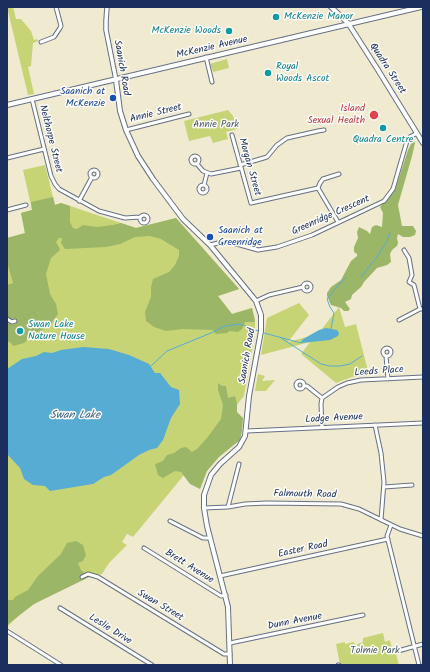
<!DOCTYPE html>
<html>
<head>
<meta charset="utf-8">
<style>
	body { margin:0 }
	#map { position:relative; width:430px; height:672px; overflow:hidden; background:#f0ead0; font-family:Kalam,sans-serif }
	canvas { display:block }
	.frame { position:absolute; inset:0; border:8px solid #1b2f5e; pointer-events:none }
</style>
</head>
<body>
<div id="map">
<canvas width="430" height="672"></canvas>
<div class="frame"></div>
</div>
<script>
const c = document.querySelector('canvas').getContext('2d');
c.lineJoin = 'round';
function fill(path, color) { c.fillStyle = color; c.fill(path, 'evenodd'); }
const shape = rows => new Path2D(rows.map(r => 'M' + r).join(''));
function trace(path, color, width, dash) { c.strokeStyle = color; c.lineWidth = width; c.lineCap = dash ? 'butt' : 'round'; c.setLineDash(dash || []); c.stroke(path); }
function write(font, color, halo, rows, align = 'center') {
  c.font = font + ' Kalam,sans-serif'; c.lineWidth = 3; c.setLineDash([]); c.textBaseline = 'middle'; c.strokeStyle = halo; c.fillStyle = color; for (const [text, x, y, turn = 0] of rows) {
    c.save(); c.translate(x, y); c.rotate((+turn || 0) * Math.PI / 180); c.textAlign = isNaN(turn) ? turn : align; if (halo) c.strokeText(text, 0, 0); c.fillText(text, 0, 0); c.restore();
  }
}
const green = shape([
	[7,7,13,7,16,19,21,19,31,31,34,40,37,39,38,41,33,43,31,66,28,67,34,94,28,95],
	[227,59,229,68,213,72,210,64],
	[228,110,233,116,237,129,226,132,228,139,213,143,210,136,189,141,184,121],
	[45,165,55,205,61,203,136,228,176,218,239,289,218,296,232,314,252,308,255,319,255,333,244,396,181,472,184,475,133,537,127,534,122,542,127,545,109,563,102,574,89,577,39,601,22,612,8,626,7,238,25,233,21,213,32,210,23,170],
	[299,303,309,315,288,342,318,334,339,307,345,327,356,324,369,375,352,377,336,383,301,354,310,342,261,355,267,318],
	[258,374,265,376,262,381,275,380,266,391,255,391],
	[383,633,385,642,390,640,392,649,396,654,399,665,340,665,336,644,345,642,345,644,354,642,355,645,363,642,363,638]
]);
const forest = shape([
	[413,140,415,143,412,156,398,205,402,226,413,226,416,231,415,235,410,237,403,237,398,234,397,238,398,243,397,246,392,250,390,254,391,262,387,265,377,268,364,282,361,287,352,295,351,299,345,302,350,309,348,311,344,311,341,308,331,305,327,296,327,293,331,287,341,280,351,261,357,256,357,254,354,252,354,247,358,238,357,232,359,227,367,231,370,234,372,227,376,225,382,227,383,213,380,207,395,190,408,150],
	[53,197,55,205,61,203,70,206,70,222,73,228,77,229,83,225,97,227,113,225,121,223,136,228,176,218,239,289,218,296,232,314,252,308,255,322,245,322,242,329,238,332,230,331,227,333,216,334,213,330,183,329,166,331,154,327,146,321,145,312,151,297,151,287,153,279,169,272,175,265,179,256,179,250,161,239,150,236,135,237,120,244,106,247,65,249,61,243,62,238,59,238,56,242,60,249,59,251,51,258,46,274,50,294,56,304,58,314,48,327,33,334,24,343,13,346,11,343,7,341,7,285,13,283,7,262,7,238,25,233,21,213,32,210,31,202],
	[218,383,222,386,226,386,228,398,235,396,237,403,237,412,243,418,242,431,240,440,219,457,207,471,200,489,190,484,181,472,175,471,163,478,158,475,155,464,163,461,167,455,174,453,181,448,186,447,192,452,197,449,207,438,221,419,223,405,218,390],
	[76,541,83,545,86,555,83,561,78,563,81,570,89,577,34,604,7,625,7,600,13,600,15,597,28,590,38,576,61,554,67,543]
]);
const water = shape([
	[326,328,337,330,339,333,338,336,330,340,301,343,302,340,305,338,319,330],
	[83,347,109,349,129,355,149,364,155,373,160,373,171,387,179,390,180,404,171,418,163,440,157,448,149,450,139,455,111,475,104,477,93,484,50,491,45,486,33,485,24,479,20,468,7,454,7,369,22,359,36,356,44,352,52,353,61,350]
]);
const stream = shape([
	[361,277,377,257,387,241,390,232],
	[331,329,334,313,330,307,327,299,335,289,346,277],
	[264,333,301,343],
	[281,338,321,364,330,366,340,366,350,364,362,356],
	[151,366,167,351,211,333,225,326,240,324,258,331]
]);
const minor = shape([
	[41,42,54,37,60,28,61,26,56,7],
	[206,57,212,82],
	[32,99,51,176,55,184,59,189,99,211,125,218,140,217],
	[126,130,189,114],
	[232,135,251,203,318,188],
	'191 160a4 4 0 1 1 8 0a4 4 0 1 1-8 0Z',
	[7,158,44,149],
	[197,164,203,171,211,174,241,168],
	[240,165,267,157,277,145,287,138,318,131,324,130],
	'90 174a4 4 0 1 1 8 0a4 4 0 1 1-8 0Z',
	[204,185,207,173],
	'199 189a4 4 0 1 1 8 0a4 4 0 1 1-8 0Z',
	[318,188,338,222],
	[318,188,320,183,323,179,339,174],
	[79,201,92,177],
	[7,210,26,205],
	'140 219a4 4 0 1 1 8 0a4 4 0 1 1-8 0Z',
	[210,245,222,242,229,242,258,250,277,247,312,235,384,201,393,189,407,141,410,137,417,133],
	[404,250,409,258,412,275,409,282,414,285,420,309],
	'303 287a4 4 0 1 1 8 0a4 4 0 1 1-8 0Z',
	[256,301,269,295,303,287],
	[7,319,12,322,15,321],
	[399,320,420,309,423,309],
	'383 352a4 4 0 1 1 8 0a4 4 0 1 1-8 0Z',
	[386,356,388,379],
	'296 385a4 4 0 1 1 8 0a4 4 0 1 1-8 0Z',
	[304,386,307,386,322,398],
	[375,425,381,453,384,482,381,520],
	[322,427,321,404,322,398,338,387,347,383,361,380,423,377],
	[247,431,423,423],
	[384,487,412,485],
	[228,507,239,464],
	[204,508,228,507,245,504,267,503,341,504,359,509,400,529,423,536],
	[170,521,203,538,210,538],
	[391,525,387,536,419,665],
	[144,548,221,596,226,595],
	[220,576,388,539],
	[82,577,88,574,98,577,224,654,230,654],
	[60,608,152,665],
	[7,631,61,665],
	[230,643,363,615],
	[398,651,423,644],
	[338,665,339,665]
]);
const tertiary = shape([
	[107,7,106,21,106,30,116,80]
]);
const secondary = shape([
	[331,7,348,23,378,70,423,143],
	[116,80,120,111,126,130,138,156,153,179,183,219,210,245,256,301,261,315,261,331,249,396,245,436,239,447,220,464,211,475,204,495,204,508,207,526,228,607,230,665],
	[7,105,421,7]
]);
const markers = [
	[276,17,4,"#0f9aa8"],
	[229,31,4,"#0f9aa8"],
	[268,73,4,"#0f9aa8"],
	[113,98,4,"#1a4fb4"],
	[374,115,5,"#e0444e"],
	[383,128,4,"#0f9aa8"],
	[210,237,4,"#1a4fb4"],
	[20,331,4,"#0f9aa8"]
];
const cultureNames = [
	["McKenzie Manor",284,17],
	["McKenzie Woods",221,31,"right"],
	["Royal",276,67],
	["Woods Ascot",276,79],
	["Quadra Centre",383,140,"center"],
	["Swan Lake",28,325],
	["Nature House",28,337]
];
const streetNames = [
	["McKenzie Avenue",212,48,-13],
	["Saanich Road",121,68,80],
	["Quadra Street",387,69,57],
	["Annie Street",156,114,-14],
	["Nelthorpe Street",50,139,76],
	["Morgan Street",249,167,74],
	["Greenridge Crescent",331,216,-24],
	["Saanich Road",248,356,-80],
	["Leeds Place",379,372,-4],
	["Lodge Avenue",334,419,-3],
	["Falmouth Road",305,495,1],
	["Easter Road",303,550,-12],
	["Brett Avenue",189,567,32],
	["Swan Street",160,606,31],
	["Dunn Avenue",295,622,-11],
	["Leslie Drive",110,630,32]
];
const transitNames = [
	["Saanich at",105,92],
	["McKenzie",105,104],
	["Saanich at",218,231,"left"],
	["Greenridge",218,243,"left"]
];
const healthNames = [
	["Island",365,109],
	["Sexual Health",365,121]
];
const parkNames = [
	["Annie Park",216,125],
	["Tolmie Park",375,651]
];
const waterNames = [
	["Swan Lake",75,416]
];
fill(green, '#c6d476');
fill(forest, '#9cb667');
fill(water, '#56acd3');
trace(stream, '#56acd3', 1);
trace(minor, '#667086', 5);
trace(tertiary, '#667086', 5.5);
trace(secondary, '#667086', 6);
trace(minor, '#fff', 3);
trace(tertiary, '#fff', 3.5);
trace(secondary, '#fff', 4);
for (const [x, y, r, color] of markers) { const dot = new Path2D(); dot.arc(x, y, r, 0, 2 * Math.PI); c.fillStyle = color; c.fill(dot); trace(dot, '#fdfcf7', 1.5); }
write('10px', '#0d838f', '#fdfcf7', cultureNames, 'left');
write('10px', '#1b2f5e', '#fdfcf7', streetNames);
write('10px', '#164399', '#fdfcf7', transitNames, 'right');
write('10px', '#be3a42', '#fdfcf7', healthNames, 'right');
write('10px', '#465864', '#fdfcf7', parkNames);
write('italic 11px', '#305b87', '#fdfcf7', waterNames);
</script>
</body>
</html>
